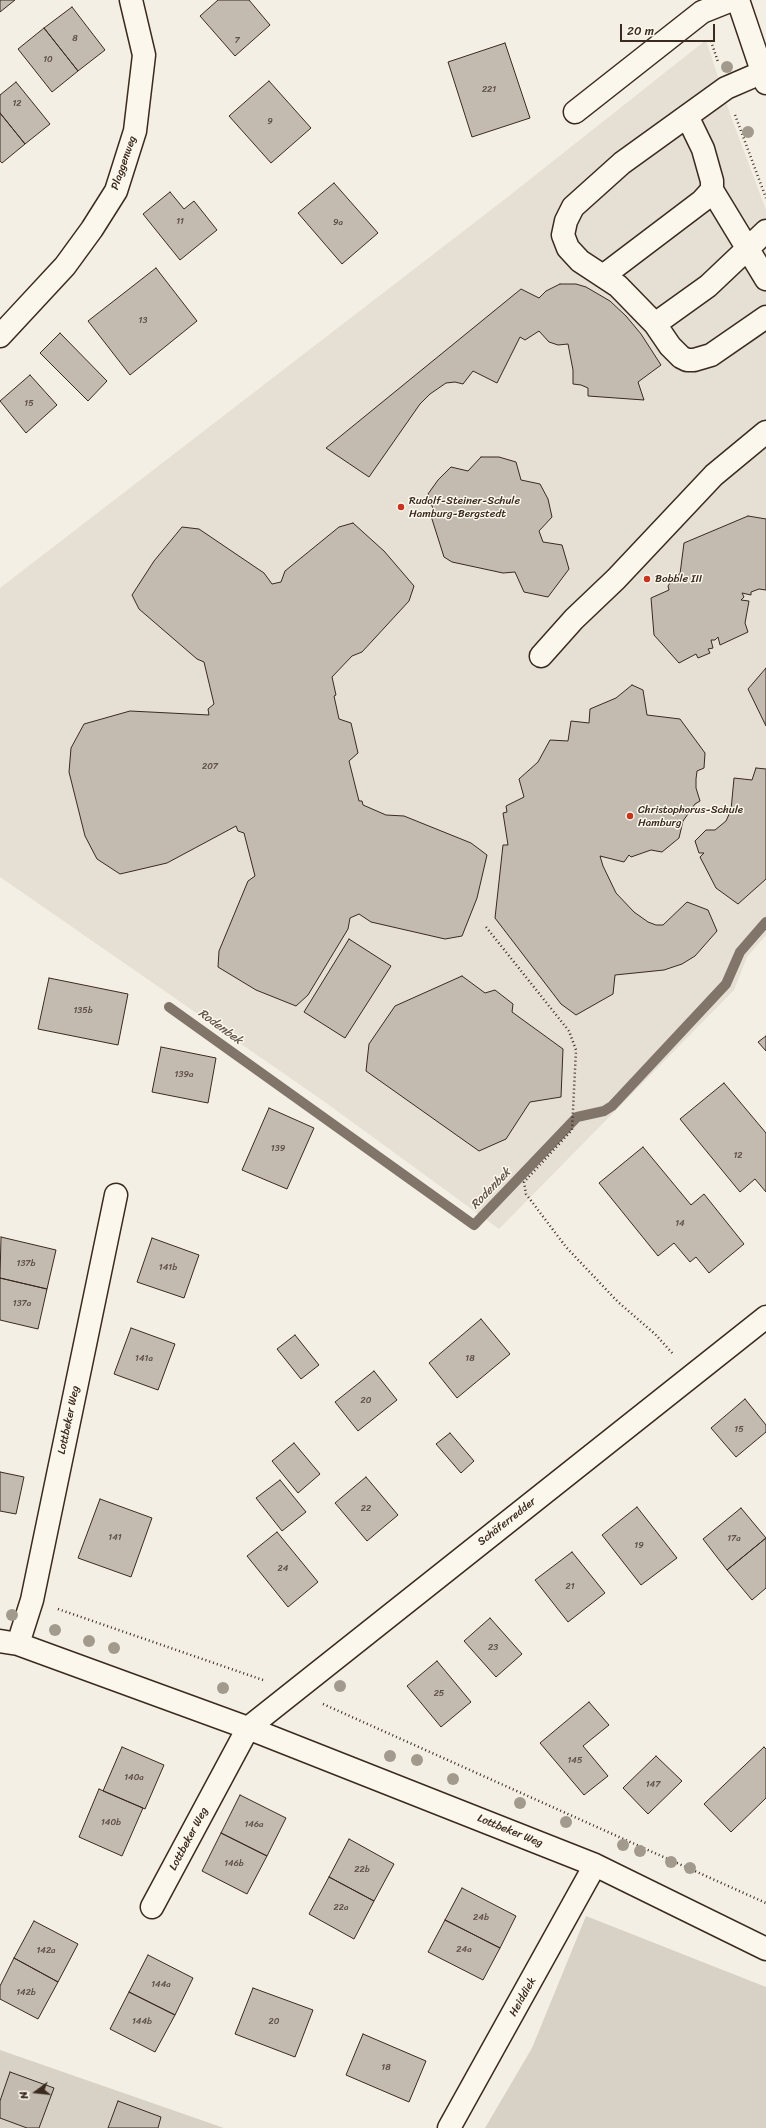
<!DOCTYPE html>
<html>
<head>
<meta charset="utf-8">
<style>
	body { margin:0 }
	#map { position:relative; width:766px; height:2128px; overflow:hidden; background:#f3efe4; font-family:Sriracha,sans-serif }
	canvas { display:block }
	.north { position:absolute; left:16px; top:2072px; width:40px; height:40px; -webkit-text-stroke:3px #fbf7ec; paint-order:stroke; rotate:255deg; font-size:11px; font-weight:700; line-height:16px; text-align:center; color:#3b2a1e }
	.north::after { content:''; display:block; margin:auto; width:14px; height:18px; background:#3b2a1e; clip-path:polygon(50% 0,100% 100%,50% 72%,0 100%) }
	.scale { position:absolute; left:620px; top:24px; width:95px; height:18px; box-sizing:border-box; border:2px solid #3b2a1e; border-top:0; padding-left:5px; font-size:12px; line-height:14px; white-space:nowrap; color:#3b2a1e; -webkit-text-stroke:3px #fbf7ec; paint-order:stroke }
</style>
</head>
<body>
<div id="map">
<canvas width="766" height="2128"></canvas>
<div class="north">N</div>
<div class="scale">20 m</div>
</div>
<script>
const c = document.querySelector('canvas').getContext('2d');
c.lineJoin = 'round';
function fill(path, color) { c.fillStyle = color; c.fill(path, 'evenodd'); }
const shape = rows => new Path2D(rows.map(r => 'M' + r).join(''));
function trace(path, color, width, dash) { c.strokeStyle = color; c.lineWidth = width; c.lineCap = dash ? 'butt' : 'round'; c.setLineDash(dash || []); c.stroke(path); }
function write(font, color, halo, rows, align = 'center') {
  c.font = font + ' Sriracha,sans-serif'; c.lineWidth = 3; c.setLineDash([]); c.textBaseline = 'middle'; c.strokeStyle = halo; c.fillStyle = color; for (const [text, x, y, turn = 0] of rows) {
    c.save(); c.translate(x, y); c.rotate((+turn || 0) * Math.PI / 180); c.textAlign = isNaN(turn) ? turn : align; if (halo) c.strokeText(text, 0, 0); c.fillText(text, 0, 0); c.restore();
  }
}
const built = shape([
	[706,40,730,114,766,210,766,935,747,957,734,990,499,1229,322,1100,0,877,0,588,509,196]
]);
const green = shape([
	[586,1916,766,1987,766,2128,485,2128,532,2048],
	[0,2050,224,2128,0,2128]
]);
const stream = shape([
	[169,1007,474,1225,577,1117,604,1111,612,1106,726,984,740,952,766,922]
]);
const building = shape([
	[0,0,15,0,0,12,0,0],
	[218,0,249,0,270,25,235,56,200,16,218,0],
	[72,7,105,50,78,71,44,28,72,7],
	[44,28,78,71,52,92,18,49,44,28],
	[505,43,530,118,472,137,448,62,505,43],
	[269,81,311,128,271,163,229,116,269,81],
	[16,82,50,124,25,144,0,113,0,95,16,82],
	[0,113,25,144,2,163,0,161,0,113],
	[334,183,378,233,342,264,298,213,334,183],
	[170,192,184,209,194,201,217,230,180,260,143,214,170,192],
	[156,268,197,321,130,375,88,321,156,268],
	[560,284,576,284,586,287,610,301,626,316,641,334,661,365,638,382,644,400,588,396,588,388,581,385,573,384,573,370,568,344,558,345,549,342,539,331,525,340,520,337,497,383,473,371,463,384,455,382,446,383,430,394,420,404,369,477,326,448,521,289,539,298,546,291,560,284],
	[60,333,107,381,88,401,40,353,60,333],
	[30,375,57,405,26,433,0,401,30,375],
	[481,457,499,457,516,462,521,480,540,484,548,499,552,517,539,531,543,542,562,545,569,569,548,597,524,592,515,572,503,573,452,562,444,557,431,516,434,512,428,494,438,480,451,467,468,471,481,457],
	[748,516,766,519,766,590,759,589,751,592,751,595,742,593,744,597,741,600,749,601,745,623,748,632,720,645,718,637,715,640,711,640,713,648,708,649,710,653,698,658,696,654,679,663,654,635,651,598,669,590,668,586,676,575,680,574,684,543,748,516],
	[353,523,384,551,414,586,409,601,362,652,352,656,332,677,336,695,334,696,339,719,351,723,358,753,349,761,359,801,362,801,363,805,386,815,404,816,471,843,487,855,477,898,462,936,445,939,371,922,359,914,350,918,348,929,308,995,296,1006,256,990,218,967,219,951,248,881,255,876,244,833,238,831,236,826,167,863,120,874,97,859,85,836,69,772,71,748,84,724,130,711,209,715,208,709,214,704,204,662,197,659,139,609,132,595,154,561,182,527,199,529,264,573,272,584,281,582,285,571,339,527,353,523],
	[766,668,766,726,748,689,766,668],
	[632,685,643,690,647,715,680,719,705,753,704,768,697,771,696,779,696,788,700,801,695,804,683,821,679,838,662,852,651,850,631,857,629,855,624,862,600,856,603,866,616,893,634,912,648,922,656,925,663,925,687,902,708,910,717,931,695,956,682,964,664,970,615,975,613,994,576,1015,561,1004,495,918,503,845,508,845,503,813,507,812,506,806,524,797,519,779,538,762,550,740,568,741,571,721,589,723,590,709,616,698,632,685],
	[756,768,766,769,766,879,738,904,716,888,700,857,704,853,699,853,695,841,706,830,715,830,726,821,731,810,734,778,752,780,756,768],
	[349,939,391,966,345,1038,304,1012,349,939],
	[462,976,485,993,495,990,513,1004,512,1012,563,1049,561,1097,530,1102,506,1139,479,1151,366,1071,369,1044,395,1006,462,976],
	[49,978,128,994,118,1045,38,1029,49,978],
	[766,1036,766,1051,758,1042,766,1036],
	[161,1047,216,1058,208,1103,152,1092,161,1047],
	[724,1083,766,1133,766,1192,755,1179,740,1192,680,1119,724,1083],
	[269,1108,314,1128,287,1189,242,1170,269,1108],
	[643,1147,691,1205,704,1194,744,1244,709,1273,696,1257,690,1262,674,1243,658,1256,599,1183,643,1147],
	[1,1237,56,1250,47,1289,0,1278,1,1237],
	[152,1238,199,1255,184,1298,137,1282,152,1238],
	[0,1278,47,1289,38,1329,0,1320,0,1278],
	[481,1319,510,1354,457,1398,429,1363,481,1319],
	[131,1328,175,1344,158,1390,114,1374,131,1328],
	[295,1335,319,1365,301,1379,277,1349,295,1335],
	[374,1371,397,1400,358,1431,335,1402,374,1371],
	[745,1399,766,1425,766,1432,736,1457,711,1428,745,1399],
	[450,1433,474,1461,461,1473,436,1444,450,1433],
	[294,1443,320,1474,298,1493,272,1461,294,1443],
	[0,1472,24,1477,16,1514,0,1511,0,1472],
	[366,1477,398,1515,367,1541,335,1503,366,1477],
	[280,1480,306,1512,282,1531,256,1498,280,1480],
	[100,1499,152,1518,131,1577,78,1558,100,1499],
	[637,1507,677,1558,641,1585,602,1535,637,1507],
	[741,1508,766,1538,727,1570,703,1539,741,1508],
	[277,1532,318,1582,288,1607,247,1556,277,1532],
	[766,1538,766,1588,752,1600,727,1570,766,1538],
	[572,1552,605,1593,568,1622,535,1580,572,1552],
	[490,1618,522,1654,496,1677,464,1641,490,1618],
	[437,1661,471,1702,441,1727,407,1686,437,1661],
	[589,1702,609,1725,583,1746,608,1776,584,1795,540,1743,589,1702],
	[122,1747,164,1765,145,1809,103,1791,122,1747],
	[764,1747,766,1749,766,1798,731,1832,704,1804,764,1747],
	[656,1756,682,1781,648,1814,623,1788,656,1756],
	[99,1789,143,1808,122,1856,79,1837,99,1789],
	[240,1795,286,1818,267,1856,221,1833,240,1795],
	[221,1833,267,1856,247,1894,202,1871,221,1833],
	[349,1839,394,1864,374,1901,329,1877,349,1839],
	[329,1877,374,1901,354,1939,309,1914,329,1877],
	[462,1888,516,1916,500,1948,445,1920,462,1888],
	[445,1920,500,1948,483,1980,428,1952,445,1920],
	[34,1921,78,1944,58,1982,14,1958,34,1921],
	[148,1955,193,1978,175,2015,129,1992,148,1955],
	[14,1958,58,1982,38,2019,0,1999,0,1986,14,1958],
	[253,1988,313,2010,295,2057,235,2034,253,1988],
	[129,1992,175,2015,155,2052,110,2029,129,1992],
	[363,2034,426,2061,409,2102,346,2075,363,2034],
	[10,2072,54,2088,39,2128,27,2128,0,2118,0,2101,10,2072],
	[118,2101,161,2117,158,2128,108,2128,118,2101]
]);
const path = shape([
	[711,41,718,62],
	[735,115,766,198],
	[486,927,569,1031,576,1050,572,1130,524,1182,526,1194,566,1247,618,1302,655,1334,674,1355],
	[58,1609,263,1680],
	[323,1704,766,1903]
]);
const minor = shape([
	[763,72,726,88,622,163,573,207,566,221,563,235,568,248,580,261,618,286,655,324,670,346,681,357,687,360,694,360,711,355,766,317],
	[575,112,702,12,732,0],
	[712,190,766,279],
	[603,276,702,201,712,190,712,181,703,149,687,116],
	[655,324,708,286,766,231],
	[0,336,65,266,92,229,116,191,135,131,144,55,131,0],
	[541,656,574,619,616,579,714,475,766,432],
	[0,1641,18,1644,248,1728,595,1865,766,1949],
	[18,1644,32,1600,116,1195],
	[152,1907,248,1728,766,1317],
	[449,2128,595,1865]
]);
const major = shape([
	[738,0,766,83]
]);
const trees = [
	[727,67],
	[748,132],
	[12,1615],
	[55,1630],
	[89,1641],
	[114,1648],
	[340,1686],
	[223,1688],
	[390,1756],
	[417,1760],
	[453,1779],
	[520,1803],
	[566,1822],
	[623,1845],
	[640,1851],
	[671,1862],
	[690,1868]
];
const markers = [
	[401,507,4,"#c8321e"],
	[647,579,4,"#c8321e"],
	[630,816,4,"#c8321e"]
];
const numberNames = [
	["8",75,39],
	["7",237,41],
	["10",48,60],
	["221",489,90],
	["12",17,104],
	["9",270,122],
	["11",180,222],
	["9a",338,223],
	["13",143,321],
	["15",29,404],
	["207",210,767],
	["135b",83,1011],
	["139a",184,1075],
	["139",278,1149],
	["12",738,1156],
	["14",680,1224],
	["137b",26,1264],
	["141b",168,1268],
	["137a",22,1304],
	["141a",144,1359],
	["18",470,1359],
	["20",366,1401],
	["15",739,1430],
	["22",366,1509],
	["141",115,1538],
	["17a",734,1539],
	["19",639,1546],
	["24",283,1569],
	["21",570,1587],
	["23",493,1648],
	["25",439,1694],
	["145",575,1761],
	["140a",134,1778],
	["147",653,1785],
	["140b",111,1823],
	["146a",254,1825],
	["146b",234,1864],
	["22b",362,1870],
	["22a",341,1908],
	["24b",481,1918],
	["24a",464,1950],
	["142a",46,1951],
	["144a",161,1985],
	["142b",26,1993],
	["144b",142,2022],
	["20",274,2022],
	["18",386,2068]
];
const streetNames = [
	["Plaggenweg",124,163,-71],
	["Lottbeker Weg",69,1420,-78],
	["Schäferredder",507,1522,-38],
	["Lottbeker Weg",510,1831,22],
	["Lottbeker Weg",189,1839,-62],
	["Heiddiek",523,1997,-61]
];
const poiNames = [
	["Rudolf-Steiner-Schule",409,501],
	["Hamburg-Bergstedt",409,514],
	["Bobble III",655,579],
	["Christophorus-Schule",638,810],
	["Hamburg",638,823]
];
const waterNames = [
	["Rodenbek",220,1027,36],
	["Rodenbek",491,1189,-46]
];
fill(built, '#e5dfd4');
fill(green, '#d8d1c6');
trace(stream, '#817468', 10);
fill(building, '#c3bbb0');
trace(building, '#3b2a1e', 1);
trace(minor, '#3b2a1e', 25);
trace(major, '#3b2a1e', 25);
trace(path, '#3b2a1e', 2.5, [1, 3]);
trace(minor, '#fbf7ec', 22);
trace(major, '#fbf7ec', 22);
c.fillStyle = '#a39a8e';
for (const [x, y] of trees) { c.beginPath(); c.arc(x, y, 6, 0, 2 * Math.PI); c.fill(); }
for (const [x, y, r, color] of markers) { const dot = new Path2D(); dot.arc(x, y, r, 0, 2 * Math.PI); c.fillStyle = color; c.fill(dot); trace(dot, '#fbf7ec', 1.5); }
write('9px', '#5d4e42', null, numberNames);
write('11px', '#3b2a1e', '#fbf7ec', streetNames);
write('11px', '#3b2a1e', '#fbf7ec', poiNames, 'left');
write('italic 12px', '#645549', '#fbf7ec', waterNames);
</script>
</body>
</html>
